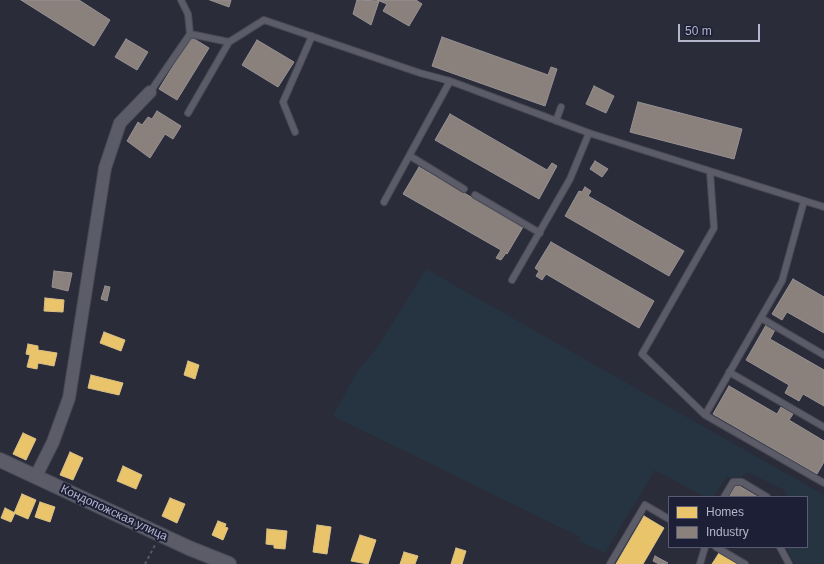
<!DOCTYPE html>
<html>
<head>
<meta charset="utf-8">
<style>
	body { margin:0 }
	#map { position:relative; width:824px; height:564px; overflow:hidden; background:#2a2c3a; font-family:Helvetica,sans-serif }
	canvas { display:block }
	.legend { position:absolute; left:668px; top:496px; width:140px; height:52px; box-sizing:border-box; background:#1d1f36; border:1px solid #595b72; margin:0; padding:5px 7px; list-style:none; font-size:12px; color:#b4b6cb }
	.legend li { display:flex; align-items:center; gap:8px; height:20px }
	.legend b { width:20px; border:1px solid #595b72 }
	.scale { position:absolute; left:678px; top:24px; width:82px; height:18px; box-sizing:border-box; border:2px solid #b4b6cb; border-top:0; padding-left:5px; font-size:12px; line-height:14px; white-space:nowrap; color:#b4b6cb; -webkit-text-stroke:3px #1d1f36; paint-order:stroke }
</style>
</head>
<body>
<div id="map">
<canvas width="824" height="564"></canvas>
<ul class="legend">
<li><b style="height:11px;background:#e9c46a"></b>Homes</li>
<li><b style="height:11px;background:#8a817c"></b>Industry</li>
</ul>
<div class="scale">50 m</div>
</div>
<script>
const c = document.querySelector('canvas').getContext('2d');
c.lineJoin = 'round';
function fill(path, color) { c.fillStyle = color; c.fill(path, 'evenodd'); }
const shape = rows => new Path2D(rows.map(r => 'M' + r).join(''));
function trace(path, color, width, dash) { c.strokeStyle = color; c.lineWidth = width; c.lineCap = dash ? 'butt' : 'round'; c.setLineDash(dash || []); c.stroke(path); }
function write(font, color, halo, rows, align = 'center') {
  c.font = font + ' Helvetica,sans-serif'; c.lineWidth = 4; c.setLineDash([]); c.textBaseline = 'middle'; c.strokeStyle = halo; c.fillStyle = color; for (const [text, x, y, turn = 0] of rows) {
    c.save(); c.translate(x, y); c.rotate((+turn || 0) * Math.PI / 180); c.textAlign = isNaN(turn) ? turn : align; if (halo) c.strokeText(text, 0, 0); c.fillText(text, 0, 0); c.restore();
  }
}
const green = shape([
	[426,269,824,495,824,564,795,564,786,547,807,547,807,497,786,497,786,491,747,472,738,481,727,476,713,497,705,497,655,470,605,553,578,541,580,537,333,416,357,372,379,345]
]);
const homes = shape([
	[45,298,64,300,63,312,44,311,45,298],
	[104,332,125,340,121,351,100,343,104,332],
	[28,344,38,346,38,350,57,353,54,366,38,363,37,369,27,367,30,355,26,354,28,344],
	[188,361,199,365,195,379,184,375,188,361],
	[91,375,123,383,119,395,88,388,91,375],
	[23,433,36,439,26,460,13,454,23,433],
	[70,452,83,458,73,480,60,475,70,452],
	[123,466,142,475,136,489,117,481,123,466],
	[22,494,36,500,28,519,14,513,22,494],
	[170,498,185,504,177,523,162,516,170,498],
	[40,502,55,507,50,522,35,517,40,502],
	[5,508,15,513,11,522,1,518,5,508],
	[644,516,664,528,643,564,616,564,644,516],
	[218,521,226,524,225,527,228,528,223,540,212,535,218,521],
	[317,525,331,527,327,554,313,552,317,525],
	[267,529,287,531,285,549,274,548,274,545,266,544,267,529],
	[360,535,376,540,368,564,351,561,360,535],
	[456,548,466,551,462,564,451,564,456,548],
	[404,552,418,556,415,564,400,564,404,552],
	[719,553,738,564,712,564,719,553]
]);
const industry = shape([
	[21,0,79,0,110,20,94,46,21,0],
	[210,0,231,0,229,7,210,0],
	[357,0,379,1,371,25,353,14,357,0],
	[377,0,416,0,422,4,409,26,383,11,387,4,377,0],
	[191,37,209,48,177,100,159,89,191,37],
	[442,37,548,75,551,67,557,69,545,106,432,66,442,37],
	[126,39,148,52,137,70,115,57,126,39],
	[257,40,294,62,278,87,242,65,257,40],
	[594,86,614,96,606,113,586,104,594,86],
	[638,102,742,129,734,159,630,132,638,102],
	[157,111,181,126,173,139,165,134,150,158,127,141,138,122,142,125,148,117,152,119,157,111],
	[450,114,547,170,552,163,557,166,539,199,435,140,450,114],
	[595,161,608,169,602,177,590,169,595,161],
	[419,167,523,227,507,254,506,253,501,260,496,258,501,250,403,194,419,167],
	[585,187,591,191,588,196,684,251,669,276,565,216,579,191,582,192,585,187],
	[551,242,654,301,639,328,546,274,542,280,536,276,539,271,535,268,551,242],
	[54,271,72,273,68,291,52,287,54,271],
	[793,279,824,297,824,333,787,312,782,320,772,314,793,279],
	[105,286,110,287,107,301,101,299,105,286],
	[766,325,775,330,770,339,824,370,824,406,803,394,799,401,785,393,789,385,746,360,766,325],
	[729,386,777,414,781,407,793,414,789,420,824,441,824,462,817,474,713,414,729,386],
	[736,484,758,497,729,497,736,484],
	[655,556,668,563,659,564,653,561,655,556]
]);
const path = shape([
	[145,564,155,545]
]);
const service = shape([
	[229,42,264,20,420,73,450,81,589,133,824,207],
	[150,92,190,34,188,14,181,0],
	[188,113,229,42,190,34],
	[556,121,561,107],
	[295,132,283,102,312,36],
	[410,156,464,189],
	[710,172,714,228,642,354,705,415,824,483],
	[475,195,540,233],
	[384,202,450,81],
	[512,280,570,179,589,133],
	[761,318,824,355],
	[729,372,824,427],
	[705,415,782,281,804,201],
	[724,497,733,482,742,482,767,497],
	[716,547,745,564],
	[780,547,789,564],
	[610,564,645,505,669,519],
	[700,564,705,547]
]);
const minor = shape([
	[36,476,53,442,69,398,105,168,120,123,150,92]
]);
const tertiary = shape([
	[0,460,189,548,229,564]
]);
const streetNames = [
	["Кондопожская улица",114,513,25]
];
fill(green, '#263441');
fill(homes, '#e9c46a');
trace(homes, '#d9c087', 1);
fill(industry, '#8a817c');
trace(industry, '#979194', 1);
trace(service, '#484954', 8);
trace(minor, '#484954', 14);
trace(tertiary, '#484954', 16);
trace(path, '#575a64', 2, [3, 3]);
trace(service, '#5b5c68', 6);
trace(minor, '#5b5c68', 12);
trace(tertiary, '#5b5c68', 14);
write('12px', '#b4b6cb', '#1d1f36', streetNames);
</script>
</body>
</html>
